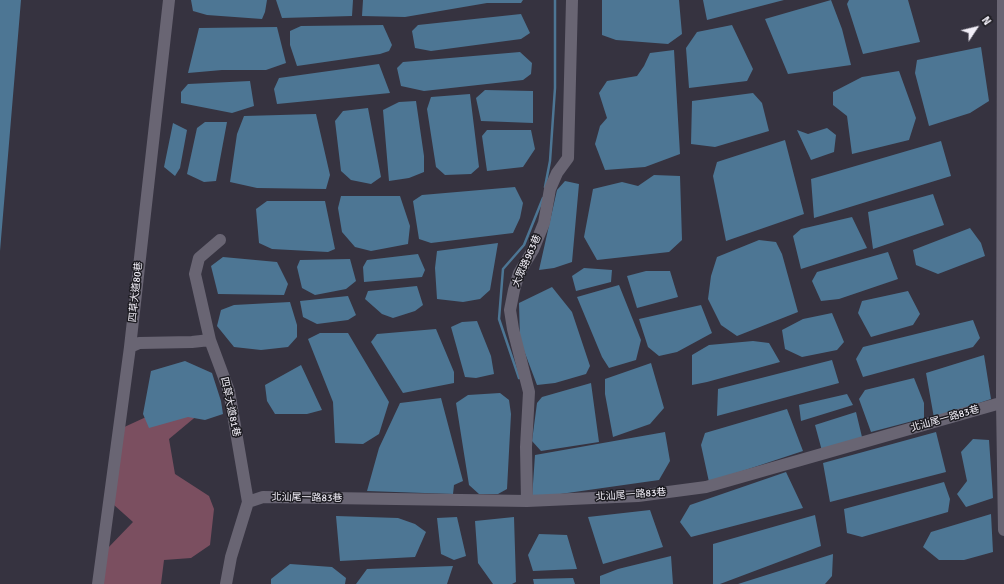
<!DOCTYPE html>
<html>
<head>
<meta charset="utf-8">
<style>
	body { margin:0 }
	#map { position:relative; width:1004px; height:584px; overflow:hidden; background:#363340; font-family:Signika,sans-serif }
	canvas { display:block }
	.north { position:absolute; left:956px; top:8px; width:40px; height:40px; -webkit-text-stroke:3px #1d1c22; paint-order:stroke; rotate:55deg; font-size:11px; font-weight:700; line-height:16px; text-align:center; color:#f1eef7 }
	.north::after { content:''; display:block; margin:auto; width:14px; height:18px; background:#f1eef7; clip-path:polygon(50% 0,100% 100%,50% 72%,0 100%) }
</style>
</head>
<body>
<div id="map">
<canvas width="1004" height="584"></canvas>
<div class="north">N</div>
</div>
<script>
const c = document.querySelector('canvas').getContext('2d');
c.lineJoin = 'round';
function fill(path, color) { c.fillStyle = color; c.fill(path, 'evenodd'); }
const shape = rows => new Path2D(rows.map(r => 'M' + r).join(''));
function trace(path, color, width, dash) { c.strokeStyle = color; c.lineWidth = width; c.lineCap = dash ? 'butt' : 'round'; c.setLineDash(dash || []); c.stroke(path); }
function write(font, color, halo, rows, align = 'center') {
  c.font = font + ' Signika,"Noto Sans TC",sans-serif'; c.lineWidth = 3; c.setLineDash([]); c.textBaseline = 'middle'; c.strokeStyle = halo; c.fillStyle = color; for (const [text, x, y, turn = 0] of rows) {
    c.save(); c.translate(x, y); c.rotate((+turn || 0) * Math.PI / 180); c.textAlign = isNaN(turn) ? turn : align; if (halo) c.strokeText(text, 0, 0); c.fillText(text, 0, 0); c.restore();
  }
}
const green = shape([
	[170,406,199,414,169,439,175,474,209,496,214,509,210,545,191,558,164,560,161,584,100,584,106,550,133,522,114,505,120,429]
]);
const water = shape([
	[0,0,21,0,0,251],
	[191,0,267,0,265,12,262,19,207,15,193,11],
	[276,0,353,0,352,16,282,18],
	[363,0,523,0,521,3,487,3,405,17,362,16],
	[602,0,679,0,682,34,668,44,616,40,602,35],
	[703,0,784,0,707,20],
	[831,0,842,29,851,65,788,74,765,19],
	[849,0,908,0,920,42,863,54,847,4],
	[521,14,530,33,521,39,431,51,415,48,412,31,418,25],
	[383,25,392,45,389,51,380,54,297,66,290,45,290,31,301,26],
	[732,25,753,69,747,81,689,88,686,48,697,32],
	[277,27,286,63,266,70,222,70,188,73,199,28],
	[981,47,989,101,970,113,929,126,915,73,917,60],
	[674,50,680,154,645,167,605,170,595,144,600,126,607,118,599,93,607,81,637,76,644,66,650,53],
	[520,52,532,63,531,74,523,80,424,91,401,86,397,68,403,62],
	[379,64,390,93,277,104,274,89,279,78],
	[899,71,916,118,909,140,852,154,847,116,833,105,833,92,862,77],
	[250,81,254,106,232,113,181,103,181,92,188,84],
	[485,90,533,91,533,123,481,121,476,98],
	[753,93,762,103,769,131,715,147,691,144,692,101],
	[470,94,479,167,471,174,445,175,436,167,427,109,431,97],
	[416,101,424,156,424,172,409,178,389,181,383,110,399,102],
	[368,108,381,177,371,184,351,180,341,171,335,121,343,111],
	[316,114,330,175,326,189,257,188,230,182,237,134,244,116],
	[205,122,227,122,216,181,204,182,187,174,197,128],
	[173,123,187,130,180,168,175,176,164,167],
	[827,128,836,135,834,152,811,160,797,130,808,134],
	[487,130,531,130,535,149,523,167,487,171,482,136],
	[785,140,804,214,726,241,713,176,717,162],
	[941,141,951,176,814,218,811,179],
	[654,175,680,176,682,240,669,252,597,260,584,237,593,189,622,182,638,186],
	[565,181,579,184,572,262,554,268,539,270,557,190],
	[515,187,523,203,520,218,513,233,431,243,419,239,413,201,422,195],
	[933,194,944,225,873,249,868,212],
	[341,196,400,196,410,226,408,244,371,251,355,247,342,232,338,208],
	[267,201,325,201,335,249,328,252,272,249,259,243,256,209],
	[852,217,867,248,801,269,793,236,801,229],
	[970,228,981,243,985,256,938,274,916,265,913,250],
	[759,240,776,242,782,254,798,312,737,336,721,325,708,299,711,276,717,257],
	[498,243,490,290,480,299,463,302,437,299,435,268,437,251],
	[888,252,898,279,839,299,821,301,812,281,817,272],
	[418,254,425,270,422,277,364,282,363,267,367,260],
	[223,257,277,262,288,284,284,295,218,294,211,266],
	[350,259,356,281,346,289,315,295,302,288,297,267,300,260],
	[584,268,612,270,611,282,576,291,572,276],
	[646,271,670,271,678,297,637,308,627,276],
	[619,285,641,340,636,360,609,368,602,357,577,297],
	[417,286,423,305,415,311,393,318,382,314,365,299,368,291],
	[552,287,572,312,590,366,586,374,555,383,537,385,520,340,519,303],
	[908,291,920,314,913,325,871,337,858,313,862,301],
	[348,296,356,315,348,320,317,324,303,317,300,301],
	[290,302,297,325,297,337,288,347,261,350,234,347,217,326,221,310,234,305],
	[701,305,712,333,677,352,659,356,648,347,639,319],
	[832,313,844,342,837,350,802,357,785,349,782,330,803,319],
	[973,320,980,338,973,347,863,377,856,359,863,347],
	[477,321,491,356,494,374,476,378,465,377,451,327,462,322],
	[436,329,454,372,454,383,403,393,371,342,377,334],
	[320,333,348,333,389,402,379,434,363,444,335,443,333,402,308,339],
	[753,341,769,343,780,362,707,382,692,385,692,355,709,345],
	[984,355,991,399,934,418,926,373],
	[832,360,839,383,717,416,718,389],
	[185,361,212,373,221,401,223,414,205,420,188,417,149,428,143,414,151,371],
	[651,363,664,408,650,424,613,437,605,394,605,379],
	[301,365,322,410,307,414,275,414,267,401,265,385],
	[914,378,924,403,924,418,871,432,859,399,865,390],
	[591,383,599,442,541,451,532,441,537,403,542,397],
	[500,393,509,400,511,414,507,489,498,494,479,494,469,485,456,403,468,395],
	[847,394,853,405,801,421,799,405],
	[441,398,463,481,454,485,453,494,367,491,379,448,400,403],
	[787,409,803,451,709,482,701,445,705,433],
	[856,412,862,437,822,451,815,425],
	[665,432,670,461,659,480,532,498,535,455],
	[936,432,946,472,830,502,823,463],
	[973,439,989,440,993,498,966,507,957,494,967,481,961,452],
	[786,472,803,508,691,537,680,522,690,505],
	[944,482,950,499,948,512,862,537,847,533,844,509],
	[650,510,663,547,603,564,588,517],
	[991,514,993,552,964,560,939,560,923,547,931,532],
	[815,515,821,546,720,584,713,584,713,544],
	[336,516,398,518,415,524,426,532,415,557,340,561],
	[457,517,466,556,454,560,441,554,437,518],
	[514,517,516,582,512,584,493,584,478,563,475,521],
	[539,534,567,535,577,569,533,571,528,555],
	[833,554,832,576,825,584,738,584],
	[671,556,673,584,600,584,600,576,618,569],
	[290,564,332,567,346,578,345,584,271,584,271,579],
	[453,566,447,584,356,584,367,569],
	[573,578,575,584,534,584,533,579]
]);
const stream = shape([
	[545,187,550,161,555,88,555,0],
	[519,378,499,319,503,269,524,245,543,198]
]);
const minor = shape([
	[1003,0,1002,403,1004,530],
	[220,240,199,258,195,274,210,340,229,391,248,502,231,557,226,584],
	[130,347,139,343,192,342,210,340],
	[527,501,526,447,529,392,513,329,510,310,514,290,519,273,533,250,544,223,550,189,557,173,568,158,572,0],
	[248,502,263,497,527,501,638,496,706,487,1004,402],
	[98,584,130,347,169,0]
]);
const streetNames = [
	["大眾路963巷",527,261,-66],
	["四草大道80巷",136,292,-84],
	["四草大道81巷",230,407,78],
	["北汕尾一路83巷",945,419,-16],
	["北汕尾一路83巷",631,495,-4],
	["北汕尾一路83巷",307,498,1]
];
fill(green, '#7b4f60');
fill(water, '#4d7694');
trace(stream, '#4d7694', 2.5);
trace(minor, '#696573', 12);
write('10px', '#f1eef7', '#1d1c22', streetNames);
</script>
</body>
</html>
